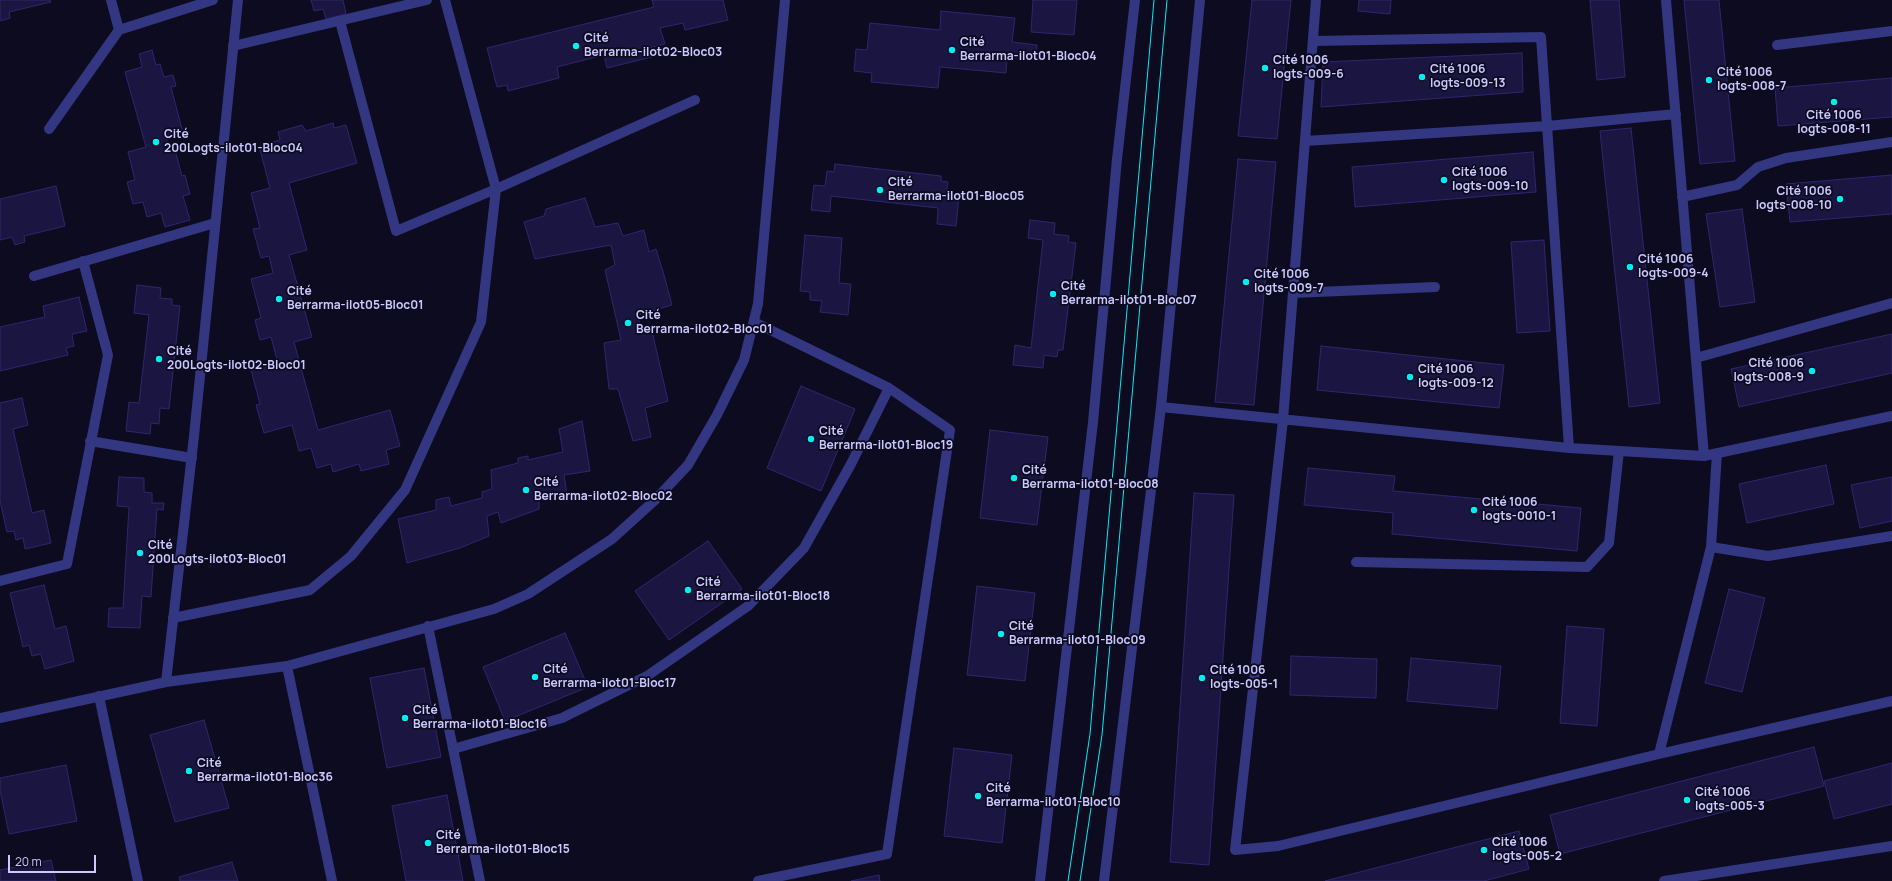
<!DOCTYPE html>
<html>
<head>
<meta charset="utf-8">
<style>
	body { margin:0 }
	#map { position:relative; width:1892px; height:881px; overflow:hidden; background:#0d0b1f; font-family:Manrope,sans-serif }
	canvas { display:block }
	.scale { position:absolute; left:8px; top:855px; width:88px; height:18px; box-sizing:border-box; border:2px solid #cbc9ff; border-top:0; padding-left:5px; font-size:12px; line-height:14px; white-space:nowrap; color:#cbc9ff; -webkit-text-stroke:3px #0d0b1f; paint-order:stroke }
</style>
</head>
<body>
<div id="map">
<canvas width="1892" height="881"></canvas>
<div class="scale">20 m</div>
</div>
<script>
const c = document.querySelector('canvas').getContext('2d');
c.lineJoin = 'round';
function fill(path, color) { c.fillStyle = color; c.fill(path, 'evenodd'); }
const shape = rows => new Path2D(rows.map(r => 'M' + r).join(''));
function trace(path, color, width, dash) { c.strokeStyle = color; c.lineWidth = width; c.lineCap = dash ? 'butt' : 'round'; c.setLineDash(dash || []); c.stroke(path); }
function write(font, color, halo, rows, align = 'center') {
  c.font = font + ' Manrope,sans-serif'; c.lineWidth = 3.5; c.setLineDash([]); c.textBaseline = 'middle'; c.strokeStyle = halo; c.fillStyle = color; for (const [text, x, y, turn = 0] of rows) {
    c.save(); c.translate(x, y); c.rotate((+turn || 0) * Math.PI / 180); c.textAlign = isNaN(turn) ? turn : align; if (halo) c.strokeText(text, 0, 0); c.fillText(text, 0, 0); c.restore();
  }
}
const building = shape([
	[0,0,50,0,51,2,9,12,10,18,0,21,0,0],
	[311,0,343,0,346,14,326,19,323,9,314,11,311,0],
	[652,0,723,0,728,20,685,30,683,23,660,28,665,44,649,48,652,57,607,68,604,55,557,67,559,78,508,91,507,85,497,87,487,48,654,7,652,0],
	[1033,0,1077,0,1074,35,1031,32,1033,0],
	[1252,0,1291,0,1277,139,1238,136,1252,0],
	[1359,0,1391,0,1390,14,1358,11,1359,0],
	[1590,0,1619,0,1625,77,1597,80,1590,0],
	[1684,0,1719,0,1735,161,1700,164,1684,0],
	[941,11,1015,18,1012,42,1037,45,1036,60,1007,57,1006,73,940,67,938,88,871,82,872,73,854,71,856,49,867,50,870,23,940,30,941,11],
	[152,50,156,65,160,64,164,77,173,75,176,86,171,87,183,133,166,137,169,148,174,146,182,176,185,175,190,194,183,196,190,220,165,227,161,213,147,217,143,202,133,204,127,182,135,180,128,152,146,147,125,72,142,67,139,54,152,50],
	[1522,53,1523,92,1321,107,1323,62,1522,53],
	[1892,78,1892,117,1778,126,1775,88,1892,78],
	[333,123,334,128,346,125,357,163,289,183,307,250,289,255,312,337,294,342,318,430,390,410,400,446,386,450,389,464,361,471,359,464,333,472,331,464,317,468,311,448,299,451,292,425,264,433,256,405,260,404,251,370,278,363,271,337,260,340,255,320,261,318,251,279,273,273,269,256,261,258,253,229,260,228,251,193,270,188,259,146,280,140,278,132,302,125,306,131,333,123],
	[1631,128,1660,403,1629,407,1600,131,1631,128],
	[1533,152,1536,192,1355,207,1352,167,1533,152],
	[1238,159,1276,162,1254,405,1215,402,1238,159],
	[835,164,941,176,941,181,948,182,946,195,959,197,956,226,937,224,938,208,831,196,830,212,811,210,814,185,825,186,827,171,834,172,835,164],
	[1892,175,1892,214,1790,222,1786,184,1892,175],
	[56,186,65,226,24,236,25,242,15,245,12,237,0,240,0,199,56,186],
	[585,198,595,227,618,223,623,236,644,230,649,252,656,249,664,275,672,305,638,315,641,331,652,331,668,401,645,408,651,437,633,441,618,389,609,389,604,343,621,340,605,270,615,265,611,245,535,259,524,222,544,216,546,209,585,198],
	[1742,209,1755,302,1720,307,1706,214,1742,209],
	[1030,220,1055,223,1054,234,1069,236,1068,242,1076,243,1063,350,1058,350,1057,357,1044,355,1043,368,1013,365,1015,345,1031,348,1043,240,1028,238,1030,220],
	[805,235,842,238,839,283,851,284,848,315,820,312,822,301,810,300,810,292,800,291,805,235],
	[1544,240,1550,331,1517,333,1511,242,1544,240],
	[137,285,161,288,160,298,172,299,172,305,180,306,169,409,160,408,159,424,151,423,150,434,126,431,129,402,139,403,149,315,134,313,137,285],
	[79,297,87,331,72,334,74,346,66,348,68,355,0,371,0,327,45,317,43,306,79,297],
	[1892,334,1892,373,1739,407,1731,369,1892,334],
	[1321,346,1504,365,1499,408,1317,390,1321,346],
	[801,386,855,409,821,491,767,468,801,386],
	[22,398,28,425,13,429,32,513,44,510,51,543,25,549,23,538,16,540,14,531,7,532,0,501,0,403,22,398],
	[582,421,590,471,564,475,567,494,539,500,539,509,501,523,498,512,487,516,489,536,460,548,407,563,398,519,436,510,436,500,449,497,451,506,482,498,482,492,492,489,491,470,518,463,518,458,528,456,528,460,563,452,559,429,582,421],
	[990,430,1048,437,1037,525,980,518,990,430],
	[1826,465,1834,504,1747,523,1739,484,1826,465],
	[1308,468,1395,476,1393,491,1581,508,1577,551,1392,534,1393,513,1304,505,1308,468],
	[119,477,144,478,144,492,152,493,152,503,164,503,163,510,157,509,151,597,142,596,140,628,108,627,109,608,123,608,129,507,117,506,119,477],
	[1892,477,1892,521,1860,528,1851,485,1892,477],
	[1194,493,1234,495,1209,865,1170,862,1194,493],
	[708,541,742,589,669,640,635,591,708,541],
	[44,585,55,629,66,626,74,661,45,669,41,654,32,656,29,645,23,647,10,593,44,585],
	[977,586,1035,593,1025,681,967,675,977,586],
	[1729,589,1765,598,1742,692,1705,683,1729,589],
	[1567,626,1604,629,1597,726,1560,723,1567,626],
	[565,633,588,687,505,721,483,667,565,633],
	[1291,656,1377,659,1376,698,1290,695,1291,656],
	[1411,658,1501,666,1497,709,1407,701,1411,658],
	[424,668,441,757,387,768,370,678,424,668],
	[204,720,229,808,175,822,150,735,204,720],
	[1814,747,1824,786,1560,854,1550,815,1814,747],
	[954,748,1012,755,1002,843,944,836,954,748],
	[1892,763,1892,804,1834,819,1824,781,1892,763],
	[66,765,77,821,9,834,0,790,0,778,66,765],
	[447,795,463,881,406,881,392,806,447,795],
	[1519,831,1529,869,1484,881,1325,881,1519,831],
	[51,860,56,881,0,881,0,870,51,860],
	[232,862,238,881,180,881,179,877,232,862],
	[879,875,880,881,851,881,879,875]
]);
const service = shape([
	[1356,562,1587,567,1609,543,1619,451]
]);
const minor = shape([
	[111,0,119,30,213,0],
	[1316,0,1283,420,1235,850,1278,846,1659,754,1892,701],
	[1666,0,1704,456],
	[340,21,396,231,496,189,695,100],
	[1313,41,1541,37,1569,448],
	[1777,45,1892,31],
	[233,46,427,0],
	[49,129,119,30],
	[1305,141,1547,126,1676,114],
	[1682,197,1737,185,1758,167,1786,158,1892,142],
	[34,276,215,223],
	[1293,293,1435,287],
	[754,322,889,388,950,430,887,854,758,881],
	[1696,358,1892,303],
	[1161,407,1569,448,1704,456,1892,416],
	[90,441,192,458],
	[1711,547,1768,556,1892,536],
	[0,581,67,564,108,355,83,261],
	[173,618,310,590,351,556,405,490,481,322,496,189,445,0],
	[428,626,480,881],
	[287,666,332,881],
	[99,696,138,881],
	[0,718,166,682,287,666,494,609,528,594,612,539,655,500,688,465,717,415,744,360,758,304,785,0],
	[453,749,562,718,647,676,748,606,804,548,851,464,889,388],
	[1659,754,1711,547,1717,453]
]);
const tertiary = shape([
	[166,682,194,436,238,0],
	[1040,881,1093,422,1117,159,1135,0],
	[1104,881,1161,407,1200,0],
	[1664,881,1892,846]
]);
const tram = shape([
	[1068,881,1090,734,1154,0],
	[1080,881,1102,735,1167,0]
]);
const markers = [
	[576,46,4,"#00eef4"],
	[952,50,4,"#00eef4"],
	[1265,68,4,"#00eef4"],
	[1422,77,4,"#00eef4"],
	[1709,80,4,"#00eef4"],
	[1834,102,4,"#00eef4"],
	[156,142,4,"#00eef4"],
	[1444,180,4,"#00eef4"],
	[880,190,4,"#00eef4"],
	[1840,199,4,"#00eef4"],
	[1630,267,4,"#00eef4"],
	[1246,282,4,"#00eef4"],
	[1053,294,4,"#00eef4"],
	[279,299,4,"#00eef4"],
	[628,323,4,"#00eef4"],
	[159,359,4,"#00eef4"],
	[1812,371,4,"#00eef4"],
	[1410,377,4,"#00eef4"],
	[811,439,4,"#00eef4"],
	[1014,478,4,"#00eef4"],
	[526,490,4,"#00eef4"],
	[1474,510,4,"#00eef4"],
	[140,553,4,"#00eef4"],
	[688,590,4,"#00eef4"],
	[1001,634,4,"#00eef4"],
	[535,677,4,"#00eef4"],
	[1202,678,4,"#00eef4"],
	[405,718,4,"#00eef4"],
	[189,771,4,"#00eef4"],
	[978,796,4,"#00eef4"],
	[1687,800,4,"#00eef4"],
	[428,843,4,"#00eef4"],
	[1484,850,4,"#00eef4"]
];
const poiNames = [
	["Cité",584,39],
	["Berrarma-ilot02-Bloc03",584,53],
	["Cité",960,43],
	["Berrarma-ilot01-Bloc04",960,57],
	["Cité 1006",1273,61],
	["logts-009-6",1273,75],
	["Cité 1006",1430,70],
	["logts-009-13",1430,84],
	["Cité 1006",1717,73],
	["logts-008-7",1717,87],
	["Cité 1006",1834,116,"center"],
	["logts-008-11",1834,130,"center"],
	["Cité",164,135],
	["200Logts-ilot01-Bloc04",164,149],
	["Cité 1006",1452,173],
	["logts-009-10",1452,187],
	["Cité",888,183],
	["Berrarma-ilot01-Bloc05",888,197],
	["Cité 1006",1832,192,"right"],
	["logts-008-10",1832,206,"right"],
	["Cité 1006",1638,260],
	["logts-009-4",1638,274],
	["Cité 1006",1254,275],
	["logts-009-7",1254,289],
	["Cité",1061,287],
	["Berrarma-ilot01-Bloc07",1061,301],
	["Cité",287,292],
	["Berrarma-ilot05-Bloc01",287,306],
	["Cité",636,316],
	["Berrarma-ilot02-Bloc01",636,330],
	["Cité",167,352],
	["200Logts-ilot02-Bloc01",167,366],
	["Cité 1006",1804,364,"right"],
	["logts-008-9",1804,378,"right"],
	["Cité 1006",1418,370],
	["logts-009-12",1418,384],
	["Cité",819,432],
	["Berrarma-ilot01-Bloc19",819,446],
	["Cité",1022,471],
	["Berrarma-ilot01-Bloc08",1022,485],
	["Cité",534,483],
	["Berrarma-ilot02-Bloc02",534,497],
	["Cité 1006",1482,503],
	["logts-0010-1",1482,517],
	["Cité",148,546],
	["200Logts-ilot03-Bloc01",148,560],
	["Cité",696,583],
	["Berrarma-ilot01-Bloc18",696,597],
	["Cité",1009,627],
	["Berrarma-ilot01-Bloc09",1009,641],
	["Cité",543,670],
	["Berrarma-ilot01-Bloc17",543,684],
	["Cité 1006",1210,671],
	["logts-005-1",1210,685],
	["Cité",413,711],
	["Berrarma-ilot01-Bloc16",413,725],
	["Cité",197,764],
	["Berrarma-ilot01-Bloc36",197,778],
	["Cité",986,789],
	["Berrarma-ilot01-Bloc10",986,803],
	["Cité 1006",1695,793],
	["logts-005-3",1695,807],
	["Cité",436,836],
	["Berrarma-ilot01-Bloc15",436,850],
	["Cité 1006",1492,843],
	["logts-005-2",1492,857]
];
fill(building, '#1b1641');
trace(building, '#2f266f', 1);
trace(service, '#333681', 10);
trace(minor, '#333681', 10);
trace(tertiary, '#333681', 10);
trace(tram, '#00eef4', 1);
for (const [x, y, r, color] of markers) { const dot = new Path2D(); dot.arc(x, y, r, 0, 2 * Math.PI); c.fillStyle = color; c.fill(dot); trace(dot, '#0d0b1f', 1.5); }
write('bold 12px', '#cbc9ff', '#0d0b1f', poiNames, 'left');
</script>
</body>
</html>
